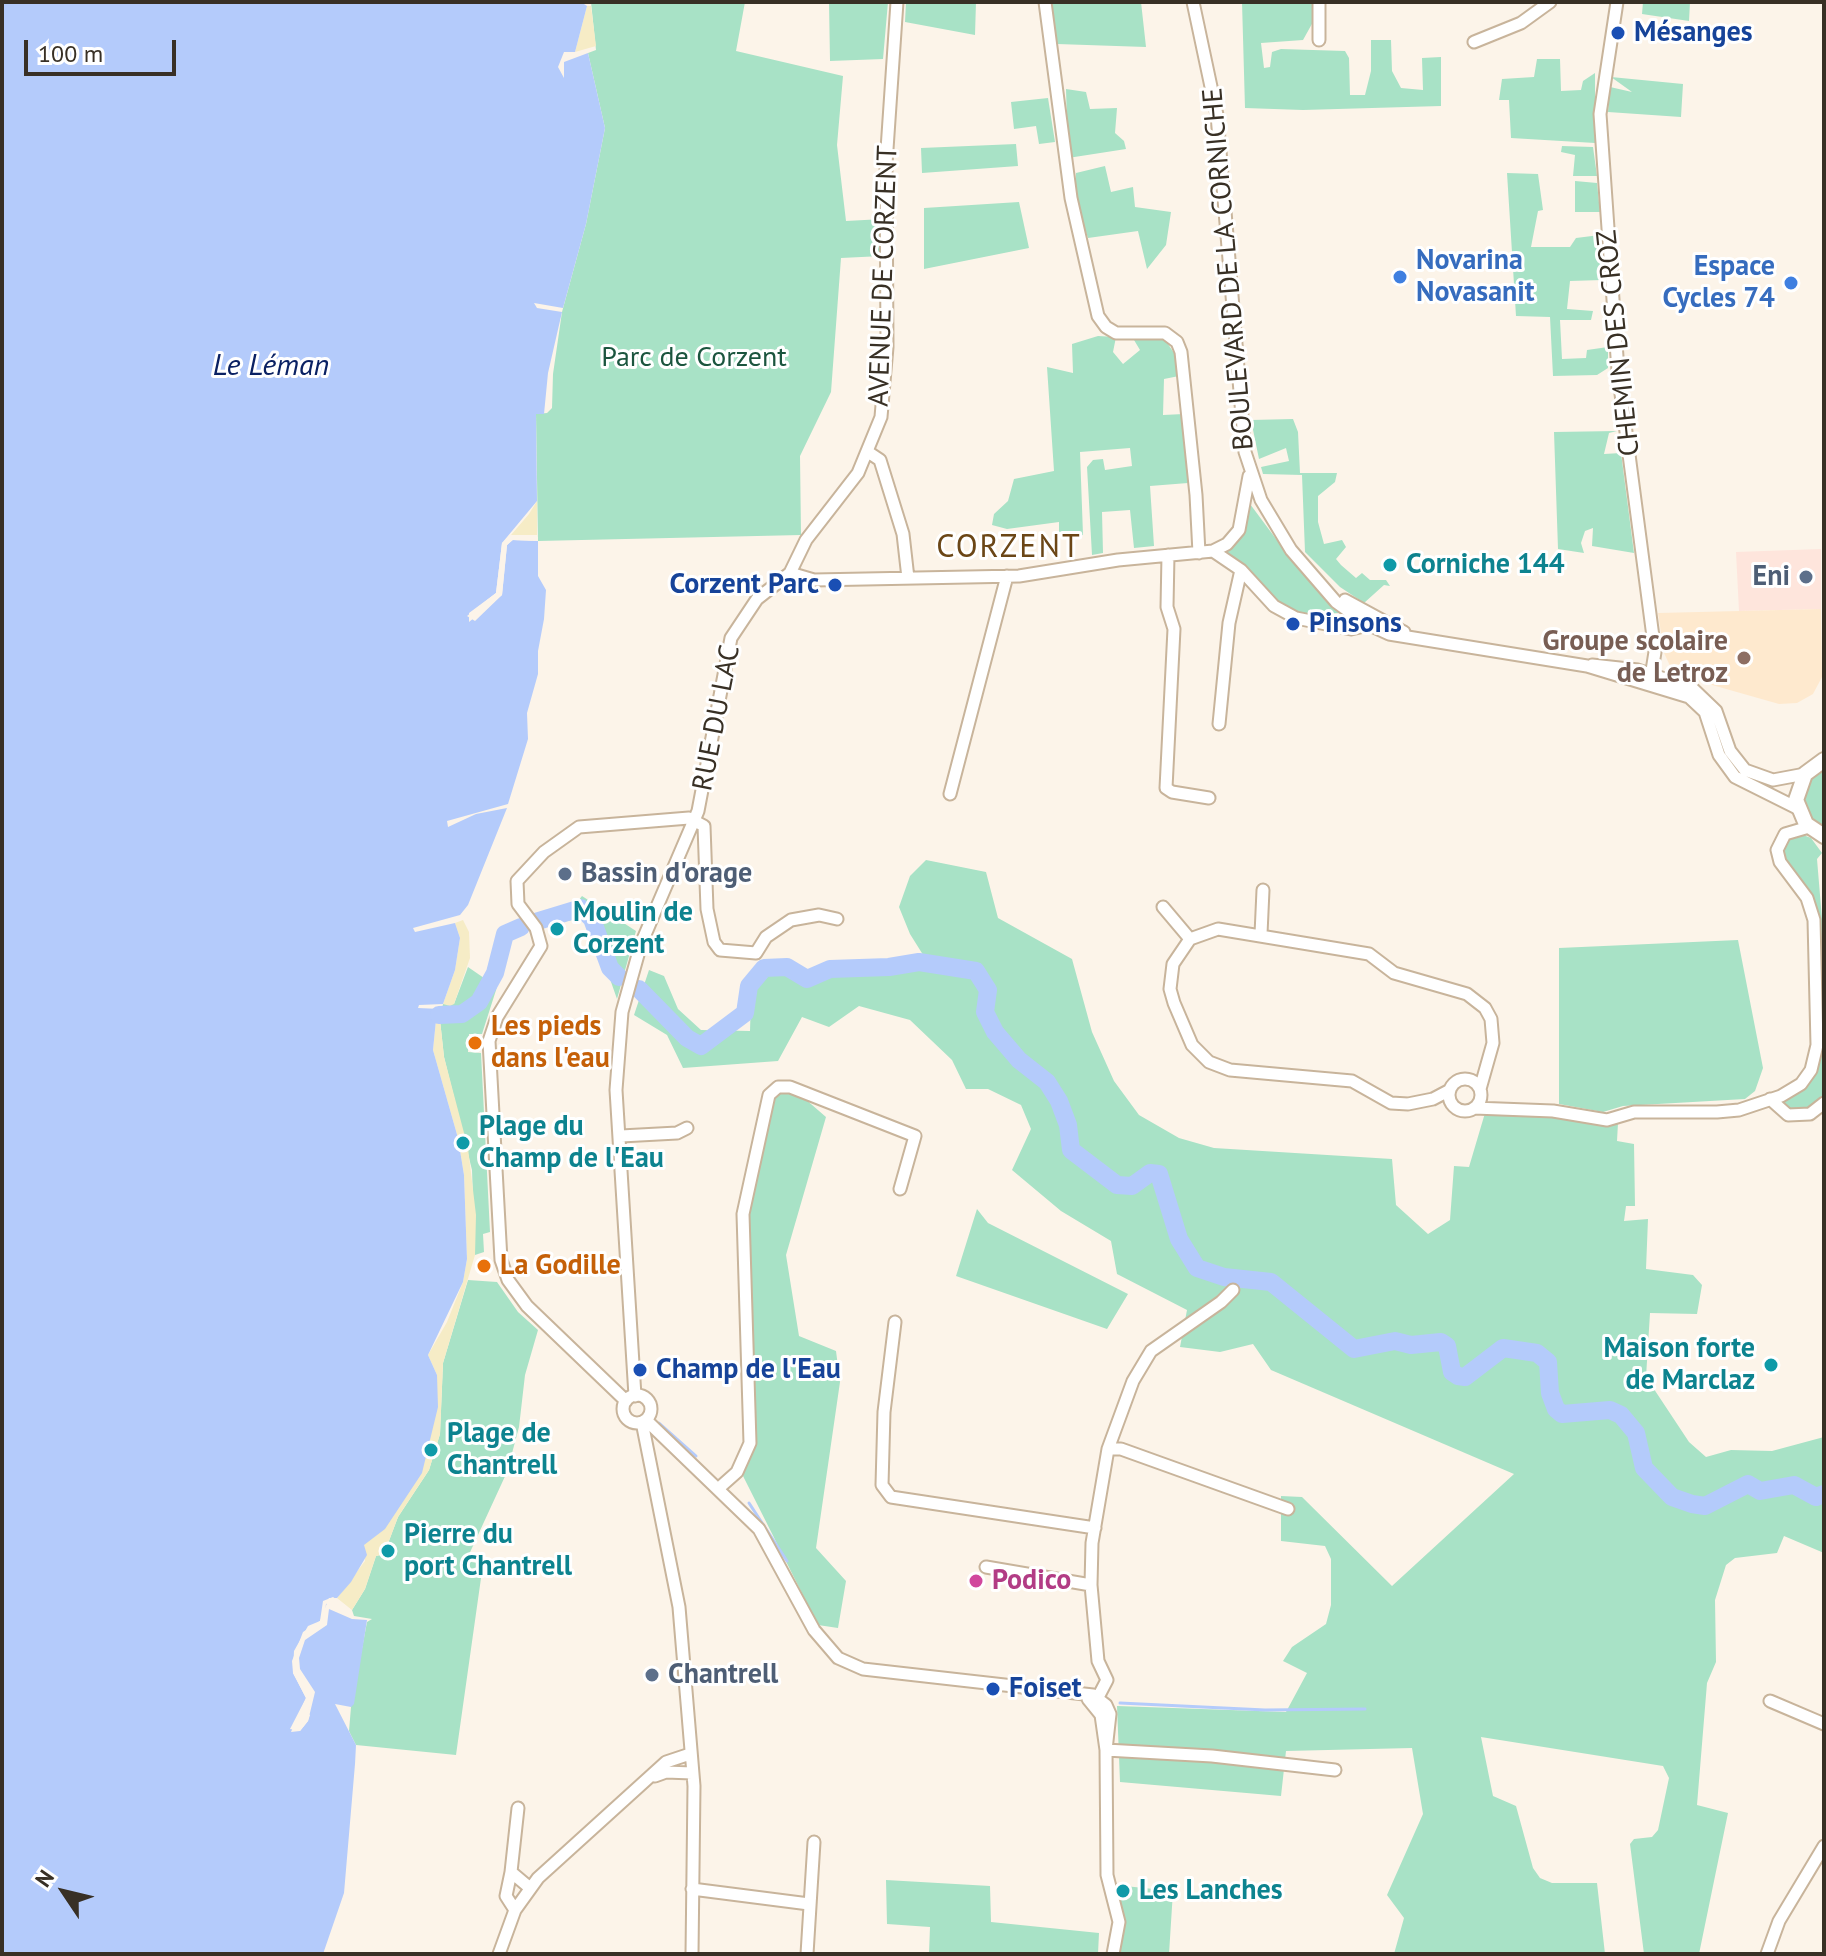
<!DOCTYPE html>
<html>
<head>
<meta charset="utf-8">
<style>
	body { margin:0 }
	#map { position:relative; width:1826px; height:1956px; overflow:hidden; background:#fcf4e9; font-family:"PT Sans",sans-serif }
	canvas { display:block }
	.frame { position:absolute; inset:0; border:4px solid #383025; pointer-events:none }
	.north { position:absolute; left:24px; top:1852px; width:80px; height:80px; -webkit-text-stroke:6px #fff; paint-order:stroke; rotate:305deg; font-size:22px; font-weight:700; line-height:32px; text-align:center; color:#383025 }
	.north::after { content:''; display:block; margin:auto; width:28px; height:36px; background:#383025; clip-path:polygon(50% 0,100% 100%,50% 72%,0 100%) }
	.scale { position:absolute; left:24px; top:40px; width:152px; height:36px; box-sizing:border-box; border:4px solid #383025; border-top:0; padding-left:10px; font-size:24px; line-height:28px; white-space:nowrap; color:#383025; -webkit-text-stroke:6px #fff; paint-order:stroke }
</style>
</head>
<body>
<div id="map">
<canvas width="1826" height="1956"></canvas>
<div class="frame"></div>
<div class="north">N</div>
<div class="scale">100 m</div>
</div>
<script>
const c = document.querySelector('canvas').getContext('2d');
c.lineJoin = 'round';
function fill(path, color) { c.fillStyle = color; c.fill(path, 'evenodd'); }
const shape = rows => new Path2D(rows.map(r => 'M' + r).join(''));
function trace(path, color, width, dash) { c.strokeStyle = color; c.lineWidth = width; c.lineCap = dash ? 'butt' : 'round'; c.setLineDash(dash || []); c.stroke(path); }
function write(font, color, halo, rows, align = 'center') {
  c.font = font + ' "PT Sans",sans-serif'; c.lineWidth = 6; c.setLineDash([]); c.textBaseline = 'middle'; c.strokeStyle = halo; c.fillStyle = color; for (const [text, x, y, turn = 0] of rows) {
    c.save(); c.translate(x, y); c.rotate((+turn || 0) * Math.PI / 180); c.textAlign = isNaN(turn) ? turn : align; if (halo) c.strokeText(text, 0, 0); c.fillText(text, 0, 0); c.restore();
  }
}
const commercial = shape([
	[1821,549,1821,609,1739,611,1736,552]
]);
const built = shape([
	[1821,609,1822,677,1813,694,1797,703,1779,704,1684,677,1672,670,1664,653,1658,613]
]);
const green = shape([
	[591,2,745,2,736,51,843,76,837,145,846,221,883,219,882,256,841,258,831,392,800,456,801,535,538,541,536,414,547,413,552,408,553,374,562,312,586,224,605,128,588,53,596,50],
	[829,2,888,2,883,59,830,61],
	[906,2,976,2,975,35,905,22],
	[1050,2,1141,2,1146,47,1057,44],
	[1242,2,1312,2,1313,22,1303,40,1261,43,1264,68,1270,67,1272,52,1281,49,1345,51,1349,58,1350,95,1365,95,1371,71,1371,40,1391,40,1392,71,1401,88,1423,90,1422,58,1441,57,1441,106,1303,110,1245,108],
	[1643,2,1690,2,1689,21,1642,14],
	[1537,59,1560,59,1561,91,1581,90,1583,81,1595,73,1595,143,1511,138,1509,100,1499,100,1502,79,1534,77],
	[1611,77,1683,84,1681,117,1608,112,1610,87,1632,92],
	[1066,89,1086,92,1090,109,1117,108,1115,133,1124,141,1126,149,1068,158],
	[1048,98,1055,142,1039,144,1036,126,1014,129,1011,102],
	[1016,144,1018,166,922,173,921,148],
	[1562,146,1593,147,1597,176,1573,176,1575,155,1561,152],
	[1105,166,1111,192,1133,187,1135,207,1171,212,1166,245,1147,269,1138,231,1088,238,1075,199,1076,173],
	[1507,173,1538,174,1543,210,1538,211,1531,247,1570,247,1576,238,1600,235,1602,280,1570,281,1567,309,1593,311,1591,320,1560,320,1562,359,1586,358,1587,350,1608,347,1608,368,1597,375,1553,376,1550,317,1516,316],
	[1575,181,1597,183,1600,212,1575,212],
	[1019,202,1029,248,924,269,924,208],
	[1153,335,1166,341,1176,356,1179,376,1164,379,1163,415,1184,414,1188,483,1150,486,1154,546,1134,548,1130,510,1102,512,1103,553,1092,555,1087,467,1093,460,1103,459,1105,470,1132,466,1130,448,1080,452,1083,535,1059,539,1059,522,1007,529,992,525,994,514,1008,501,1014,479,1054,471,1047,367,1073,373,1072,344,1098,336,1116,337,1113,352,1123,364,1140,350,1134,340],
	[1293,419,1298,432,1300,473,1337,473,1335,482,1318,496,1318,522,1324,544,1342,540,1346,547,1336,559,1341,565,1356,578,1362,573,1370,580,1386,580,1390,586,1384,585,1364,603,1340,587,1305,552,1302,475,1263,474,1261,467,1289,461,1286,448,1259,459,1251,420],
	[1617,431,1609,433,1604,454,1621,453,1634,553,1592,546,1593,528,1585,531,1581,543,1584,553,1558,549,1554,432],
	[1250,504,1291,559,1341,613,1299,614,1276,601,1255,576,1226,551,1241,537],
	[1824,768,1824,829,1810,818,1804,797,1808,782],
	[1798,833,1811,838,1822,853,1817,859,1824,943,1824,1095,1815,1108,1792,1111,1779,1104,1814,1072,1817,914,1782,860,1782,842],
	[926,860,986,872,998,918,1072,959,1092,1032,1114,1081,1139,1115,1179,1138,1214,1148,1392,1159,1396,1205,1428,1234,1450,1220,1454,1166,1469,1167,1485,1113,1559,1116,1595,1124,1618,1123,1617,1141,1634,1144,1635,1206,1626,1206,1624,1221,1648,1219,1646,1269,1693,1275,1702,1285,1697,1314,1650,1313,1646,1377,1689,1442,1706,1457,1731,1450,1772,1451,1824,1437,1824,1553,1784,1536,1777,1553,1735,1558,1726,1565,1715,1600,1716,1662,1707,1683,1697,1805,1728,1813,1699,1954,1644,1954,1630,1844,1634,1839,1652,1837,1658,1830,1669,1778,1663,1766,1481,1737,1493,1796,1516,1806,1533,1868,1540,1878,1552,1883,1597,1883,1605,1954,1394,1954,1404,1918,1387,1895,1423,1814,1412,1748,1286,1751,1281,1796,1120,1782,1117,1706,1286,1712,1307,1673,1283,1661,1292,1647,1326,1624,1331,1605,1331,1559,1325,1546,1281,1541,1281,1496,1302,1497,1392,1586,1514,1474,1271,1370,1253,1344,1220,1352,1180,1347,1187,1310,1117,1274,1111,1241,1061,1211,1012,1170,1031,1129,1021,1105,988,1089,966,1089,952,1060,910,1020,859,1006,829,1027,802,1017,778,1061,683,1068,667,1035,634,1015,649,970,664,976,678,1009,701,1030,750,1031,751,996,767,973,925,958,910,934,899,907,910,876],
	[582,896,636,931,617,999,596,939,583,918,537,927,530,918,573,907],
	[1738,940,1763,1068,1755,1091,1745,1099,1623,1106,1603,1112,1559,1104,1559,948],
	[468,967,497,987,482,1034,469,1034,468,1052,481,1053,490,1232,483,1234,484,1252,475,1255,472,1170,444,1057,440,1020,443,1004,454,1004],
	[781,1090,804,1098,826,1117,786,1255,799,1336,836,1351,840,1382,816,1548,846,1581,838,1628,818,1625,743,1476,753,1441,748,1214,774,1095],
	[977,1209,988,1223,1128,1294,1107,1329,956,1276],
	[468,1280,497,1282,518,1312,538,1330,525,1375,519,1427,507,1472,466,1561,483,1564,456,1755,356,1745,349,1731,351,1707,367,1622,372,1619,354,1616,352,1610,365,1589,376,1556,384,1554,398,1517,429,1470,440,1434,443,1363],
	[886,1880,990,1886,991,1922,1099,1933,1098,1954,929,1954,930,1927,887,1924],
	[1115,1885,1173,1891,1169,1954,1118,1954,1124,1917]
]);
const sand = shape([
	[587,6,591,6,596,46,575,52],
	[537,501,537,535,511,535,529,514],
	[463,920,469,932,470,958,454,1004,450,1006,443,1004,455,970,460,938,455,923],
	[436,1020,440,1020,444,1057,468,1148,476,1215,475,1255,443,1363,440,1434,429,1470,398,1517,384,1554,376,1556,365,1589,352,1610,337,1598,365,1561,363,1545,437,1375,428,1355,447,1322,463,1282,467,1259,464,1175,458,1138,433,1050]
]);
const water = shape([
	[2,2,581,2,587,6,575,52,564,52,558,67,564,78,564,62,588,53,605,128,586,224,563,308,534,303,537,308,562,312,548,373,544,414,536,414,537,501,502,543,496,593,467,616,475,621,502,595,507,545,512,540,538,541,538,576,546,590,544,619,538,651,538,674,527,713,528,739,508,804,447,821,448,827,476,814,507,808,468,905,460,915,413,928,415,932,455,923,460,938,455,970,443,1004,419,1005,418,1008,441,1009,436,1020,433,1050,458,1138,464,1175,467,1259,463,1282,428,1355,437,1375,438,1407,422,1473,385,1529,364,1545,367,1555,351,1582,337,1598,329,1598,320,1621,303,1632,292,1661,293,1673,306,1698,290,1729,300,1731,308,1721,315,1692,300,1669,299,1658,305,1640,327,1625,329,1609,352,1619,367,1620,354,1704,351,1707,335,1704,356,1745,355,1764,344,1893,323,1954,2,1954]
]);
const pier = shape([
	[511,535,538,537,538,541,513,540,507,545,502,595,469,622,469,613,496,593,502,543],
	[333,1597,339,1601,326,1604,324,1623,308,1634,298,1649,299,1675,312,1692,309,1710,308,1707,296,1728,306,1712,310,1715,308,1721,300,1731,291,1732,306,1698,293,1673,294,1651,308,1626,320,1621,323,1601]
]);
const stream = shape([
	[659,1423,696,1456],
	[749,1503,787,1561],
	[1120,1703,1265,1710,1365,1709]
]);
const river = shape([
	[535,922,581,908,592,919,610,968,619,977],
	[639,989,687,1038,701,1046,745,1013,749,986,764,968,787,967,807,979,830,969,889,967,919,962,976,971,988,990,985,1012,995,1032,1019,1060,1047,1082,1059,1101,1068,1125,1071,1150,1117,1185,1132,1186,1150,1173,1159,1174,1179,1239,1197,1268,1224,1277,1271,1282,1354,1349,1395,1341,1411,1345,1441,1342,1447,1346,1452,1372,1458,1376,1465,1377,1503,1348,1537,1353,1548,1362,1550,1393,1556,1409,1562,1414,1610,1410,1621,1415,1636,1433,1644,1468,1672,1497,1692,1504,1705,1506,1748,1484,1760,1491,1794,1485,1816,1497,1824,1494],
	[439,1015,462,1014,479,1002,495,973,505,934,521,927]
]);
const minor = shape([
	[1045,2,1071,198,1098,316,1106,327,1116,333,1165,333,1177,342,1181,352,1196,495,1199,553],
	[1193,2,1217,115,1245,452,1261,500,1291,550,1336,602,1365,623,1389,634,1587,666,1689,697,1705,712,1719,755,1735,777,1797,808],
	[1319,2,1319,40],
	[1617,2,1600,114,1618,371,1655,652,1650,683],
	[1474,42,1521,23,1550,2],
	[868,452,880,460,903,534,908,578],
	[1213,551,1241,570,1274,606,1296,618,1351,629,1360,627,1371,617],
	[1168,555,1167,607,1174,629,1166,788,1172,792,1209,798],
	[790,573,814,580,1019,576,1118,560,1213,551,1227,544,1239,530,1249,476],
	[1345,600,1404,632],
	[1592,665,1638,670,1692,688,1716,711,1730,751,1745,770,1773,780,1805,774],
	[1219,724,1229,623,1241,570],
	[950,794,1007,576],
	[1163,907,1190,939],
	[1261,934,1263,890],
	'1449 1095a16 16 0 1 1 32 0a16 16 0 1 1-32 0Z',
	[1450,1090,1433,1099,1408,1104,1391,1103,1352,1081,1230,1070,1209,1062,1192,1045,1174,1003,1170,989,1173,964,1190,939,1218,929,1369,954,1394,973,1467,994,1485,1008,1491,1019,1493,1043,1480,1089],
	[1770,1099,1788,1115,1810,1114,1824,1103],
	[1474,1108,1553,1111,1607,1120,1634,1112,1717,1112,1739,1110,1781,1096,1801,1084,1811,1070,1817,1045,1814,920,1807,898,1780,862,1777,850,1785,834,1809,827],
	[621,1136,677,1133,687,1128],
	[895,1322,884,1412,882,1485,891,1497,1095,1528],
	'623 1409a14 14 0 1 1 28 0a14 14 0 1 1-28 0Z',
	[635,1396,616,1090,622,1012,641,944,698,811,731,638,757,599,790,573,806,540,858,473,881,417,887,347,886,164,897,2],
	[626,1401,527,1306,508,1280,501,1260,489,1041,497,1017,541,946,536,928,518,904,517,881,544,852,579,827,689,818,704,826,707,909,714,942,720,950,756,953,766,937,791,920,819,915,837,919],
	[646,1420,759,1529,814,1630,838,1658,863,1669,1093,1695,1106,1705,1110,1714,1106,1750],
	[642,1422,679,1607,694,1786,692,1954],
	[1108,1449,1121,1449,1288,1509],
	[719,1488,737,1472,750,1443,743,1214,769,1095,778,1087,790,1087,915,1136,900,1189],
	[986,1567,1091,1585],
	[1088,1699,1101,1715,1106,1750,1107,1875,1119,1922,1113,1954],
	[1770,1701,1824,1724],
	[1095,1703,1107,1680,1098,1661,1091,1585,1092,1543,1108,1449,1133,1381,1151,1351,1221,1302,1233,1290],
	[1106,1750,1212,1756,1335,1770],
	[655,1776,666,1772,692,1773],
	[518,1808,511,1872,530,1888],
	[511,1872,506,1896,515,1910],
	[692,1889,809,1904],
	[499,1954,515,1910,538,1878,666,1762,690,1754],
	[807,1954,814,1842],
	[1767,1954,1779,1921,1824,1846]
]);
const major = shape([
	[1824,760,1805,774,1796,800,1806,824,1824,836]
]);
const markers = [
	[1618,33,8,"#1a4fb4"],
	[1400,277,8,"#3f7fe0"],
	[1791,283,8,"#3f7fe0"],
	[1390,565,8,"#0f9aa8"],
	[1806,577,8,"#5c6f8a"],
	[835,585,8,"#1a4fb4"],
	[1293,624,8,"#1a4fb4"],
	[1744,658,8,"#8d6e63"],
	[565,874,8,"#5c6f8a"],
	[557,929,8,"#0f9aa8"],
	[475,1043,8,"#e8710a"],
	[463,1143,8,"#0f9aa8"],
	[484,1266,8,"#e8710a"],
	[1771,1365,8,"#0f9aa8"],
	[640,1370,8,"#1a4fb4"],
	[431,1450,8,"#0f9aa8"],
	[388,1551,8,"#0f9aa8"],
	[976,1581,8,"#d1479c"],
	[652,1675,8,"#5c6f8a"],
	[993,1689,8,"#1a4fb4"],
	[1123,1891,8,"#0f9aa8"]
];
const transitNames = [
	["Mésanges",1634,33],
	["Corzent Parc",819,585,"right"],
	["Pinsons",1309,624],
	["Champ de l'Eau",656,1370],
	["Foiset",1009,1689]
];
const shopNames = [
	["Novarina",1416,261],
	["Novasanit",1416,293],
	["Espace",1775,267,"right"],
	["Cycles 74",1775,299,"right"]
];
const streetNames = [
	["BOULEVARD DE LA CORNICHE",1229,269,-95],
	["AVENUE DE CORZENT",884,276,-88],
	["CHEMIN DES CROZ",1619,343,-96],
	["RUE DU LAC",717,718,-79]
];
const parkNames = [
	["Parc de Corzent",694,358]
];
const cultureNames = [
	["Corniche 144",1406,565],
	["Moulin de",573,913],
	["Corzent",573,945],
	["Plage du",479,1127],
	["Champ de l'Eau",479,1159],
	["Maison forte",1755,1349,"right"],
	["de Marclaz",1755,1381,"right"],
	["Plage de",447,1434],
	["Chantrell",447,1466],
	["Pierre du",404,1535],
	["port Chantrell",404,1567],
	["Les Lanches",1139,1891]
];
const serviceNames = [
	["Eni",1790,577,"right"],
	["Bassin d'orage",581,874],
	["Chantrell",668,1675]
];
const educationNames = [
	["Groupe scolaire",1728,642],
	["de Letroz",1728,674]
];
const foodNames = [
	["Les pieds",491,1027],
	["dans l'eau",491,1059],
	["La Godille",500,1266]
];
const hotelNames = [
	["Podico",992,1581]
];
const waterNames = [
	["Le Léman",271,366]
];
const quarterNames = [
	["CORZENT",1009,548]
];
fill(commercial, '#fee5dc');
fill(built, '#fee9ce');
fill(green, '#a8e2c6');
fill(sand, '#f6ecc6');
fill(water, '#b4cbfb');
fill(pier, '#fcf4e9');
trace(stream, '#b4cbfb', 3);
trace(river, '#b4cbfb', 18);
trace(minor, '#c8b49b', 15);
trace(major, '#c8b49b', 18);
trace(minor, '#fff', 11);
trace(major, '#fff', 14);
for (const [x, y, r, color] of markers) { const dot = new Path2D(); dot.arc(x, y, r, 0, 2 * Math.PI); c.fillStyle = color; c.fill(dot); trace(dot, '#fff', 3); }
write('bold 28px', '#164399', '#fff', transitNames, 'left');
write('bold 28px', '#366cbe', '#fff', shopNames, 'left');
write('28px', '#383025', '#fff', streetNames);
write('28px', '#1b553e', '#fff', parkNames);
write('bold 28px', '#0d838f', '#fff', cultureNames, 'left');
write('bold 28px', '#4e5e75', '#fff', serviceNames, 'left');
write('bold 28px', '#785e54', '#fff', educationNames, 'right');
write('bold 28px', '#c56008', '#fff', foodNames, 'left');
write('bold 28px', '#b23c85', '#fff', hotelNames, 'left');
write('italic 30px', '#0a2163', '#fff', waterNames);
c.letterSpacing = '2px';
write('32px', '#6b4616', '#fff', quarterNames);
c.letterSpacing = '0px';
</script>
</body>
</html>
